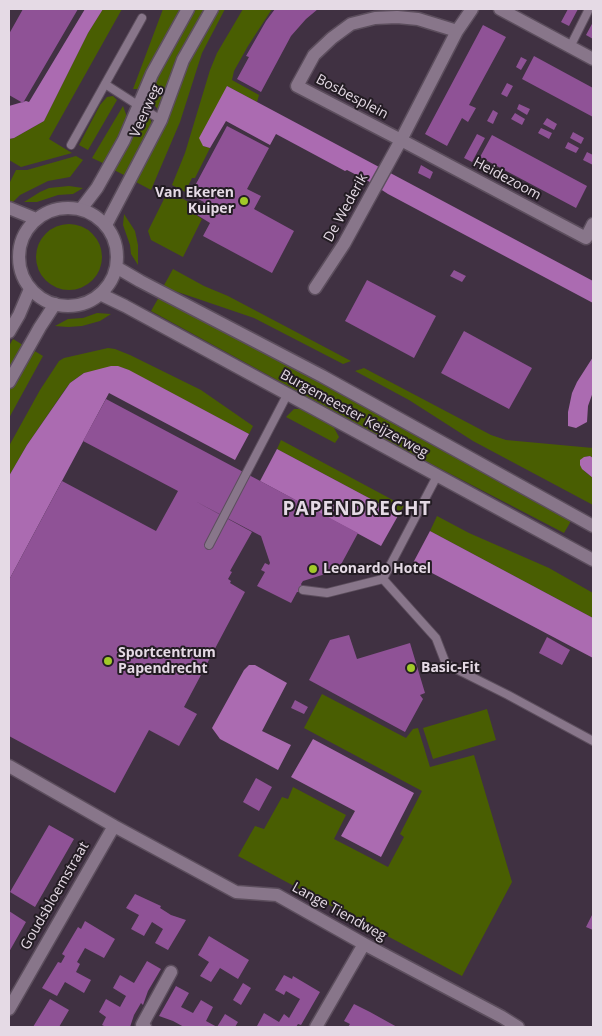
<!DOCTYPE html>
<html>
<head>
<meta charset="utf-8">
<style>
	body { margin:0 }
	#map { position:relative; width:602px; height:1036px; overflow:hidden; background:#403142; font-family:"Open Sans",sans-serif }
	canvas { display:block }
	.frame { position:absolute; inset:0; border:10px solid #e5dae5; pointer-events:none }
</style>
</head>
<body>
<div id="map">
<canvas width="602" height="1036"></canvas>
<div class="frame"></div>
</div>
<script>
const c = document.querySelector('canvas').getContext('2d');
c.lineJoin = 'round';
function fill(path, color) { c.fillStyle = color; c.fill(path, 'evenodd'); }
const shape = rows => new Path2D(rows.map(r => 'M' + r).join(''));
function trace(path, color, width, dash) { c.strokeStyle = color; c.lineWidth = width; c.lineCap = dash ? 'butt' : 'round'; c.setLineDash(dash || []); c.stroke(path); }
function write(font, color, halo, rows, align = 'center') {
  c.font = font + ' "Open Sans",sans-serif'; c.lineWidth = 4; c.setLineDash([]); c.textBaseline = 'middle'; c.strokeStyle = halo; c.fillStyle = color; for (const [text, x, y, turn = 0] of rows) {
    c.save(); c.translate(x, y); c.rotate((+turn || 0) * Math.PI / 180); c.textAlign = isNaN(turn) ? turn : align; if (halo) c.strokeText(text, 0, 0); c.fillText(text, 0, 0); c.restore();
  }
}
const green = shape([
	[103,9,122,9,49,139,72,153,21,167,9,160,9,139,14,138,44,121,88,33],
	[163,9,181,9,148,69,141,89,133,89],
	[192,9,204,9,186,42,158,110,153,103,148,100,158,71],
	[215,9,225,9,202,53,180,122,151,190,136,182,164,127,191,53],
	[243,9,272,9,248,46,234,71,232,80,259,95,257,102,227,86,203,146,210,148,195,178,192,178,185,192,172,185,185,153,210,70,217,53],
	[113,96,117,100,88,150,79,145,100,105,107,97],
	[123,106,127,117,129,118,105,164,92,158],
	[145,115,150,117,152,124,126,176,114,170,142,116],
	[76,156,83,160,70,177,48,181,20,195,12,203,9,201,9,184,16,170,27,170],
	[69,186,83,188,73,194,58,195,37,202,24,202,40,192,49,188],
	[168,191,200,208,196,215,202,219,183,257,151,240,148,231],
	[124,214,135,231,138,245,138,265,131,254,130,245,123,225],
	'36 257a33 33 0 1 1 66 0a33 33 0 1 1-66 0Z',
	[173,269,204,286,228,296,351,361,343,364,254,318,163,287],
	[159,297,402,426,571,521,564,533,416,456,151,311],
	[97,313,111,314,100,321,82,326,68,327,55,326,68,319,83,318],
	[13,339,23,345,9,370,9,346],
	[108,348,115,349,130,355,201,390,253,426,249,434,124,368,84,373,70,383,64,391,27,445,9,476,9,446,40,390,59,361,64,358],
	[33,350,43,356,9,418,9,391],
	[364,368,491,435,506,440,593,448,593,458,590,456,584,457,584,471,593,478,593,505,473,441,409,400,355,371],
	[294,409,302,409,332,424,339,437,335,443,286,417],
	[281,440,404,506,399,514,277,449],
	[437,516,469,533,549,568,593,593,593,618,430,531],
	[322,694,406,738,413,729,418,728,430,767,474,755,512,882,462,976,238,856,255,826,264,829,282,797,288,799,293,787,346,815,334,839,388,867,404,837,400,834,422,791,304,728],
	[487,709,496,740,433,759,423,728]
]);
const water = shape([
	[85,9,103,9,88,33,44,121,14,138,9,139,9,106,26,101,29,102],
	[227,86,593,281,593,303,388,194,368,181,347,170,345,171,276,134,270,145,226,121,210,148,203,146,199,138],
	[593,357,593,392,588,406,587,422,576,428,568,426,568,412,572,393,577,382],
	[111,366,118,366,129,370,249,434,235,460,109,393,9,580,9,476,27,445,70,383,84,373],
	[277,449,399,514,381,546,260,481],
	[590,456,593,458,593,478,582,469,580,465,580,460,584,457],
	[430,531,593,618,593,658,413,563],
	[249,665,255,665,287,683,262,731,291,745,278,770,220,739,212,728,244,670],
	[313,739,414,793,381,857,341,836,355,811,291,777]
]);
const building = shape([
	[23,9,78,9,23,103,9,95,9,34],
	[275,9,318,9,306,19,291,36,261,92,237,79,249,57,246,56,266,21],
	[568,9,578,9,569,26,561,22],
	[593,22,593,39,586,35],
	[483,25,506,37,469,105,476,108,468,122,462,118,447,146,425,134],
	[534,56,593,88,593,117,522,79],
	[521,57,527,60,521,70,516,67],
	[507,83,513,86,507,97,501,94],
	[519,104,530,109,527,115,517,109],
	[493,110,498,113,493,124,487,121],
	[515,113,525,119,522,125,511,119],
	[547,118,557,124,554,130,543,124],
	[227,126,269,148,247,189,261,196,254,209,294,231,272,273,203,236,210,223,197,215,204,202,190,195],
	[541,128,552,133,549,139,538,133],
	[573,132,584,138,581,144,570,138],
	[477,134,485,138,472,162,464,158],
	[492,135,587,186,576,208,480,157],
	[568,142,579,148,576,153,565,148],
	[587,152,593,155,593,165,583,160],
	[421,165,433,172,430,179,418,173],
	[454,270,466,276,462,282,450,276],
	[367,280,436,316,414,358,345,321],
	[464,331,532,368,509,409,441,373],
	[106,399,358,533,338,570,303,581,301,584,303,588,300,592,297,592,291,603,257,586,265,572,261,570,265,563,269,565,270,563,261,536,195,501,252,532,230,571,232,572,228,579,231,581,230,583,245,592,184,707,197,714,179,746,149,730,115,793,9,736,9,580,62,481,156,531,178,491,83,441],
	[349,635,357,659,410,643,425,693,420,695,423,699,405,732,309,680,330,640],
	[547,637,570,650,562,665,539,653],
	[295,700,308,707,304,714,291,708],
	[256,778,272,787,259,811,243,802],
	[49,825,74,839,35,907,10,892],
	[135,894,161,906,160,908,171,915,186,920,168,950,155,943,163,929,152,922,144,936,131,929,139,915,126,908],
	[9,911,26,922,9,952],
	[593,913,593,930,586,927],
	[85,921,115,939,104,958,85,948,77,962,80,964,76,972,91,980,84,993,65,982,57,996,42,988,58,962,61,963,65,956,62,954,78,927,81,929],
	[209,936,249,960,238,979,220,968,211,982,200,976,209,962,198,955],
	[147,961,161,969,148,991,143,1005,141,1003,134,1015,130,1027,106,1027,102,1025,106,1017,99,1012,106,999,120,1007,126,996,113,988,120,975,134,983],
	[284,975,292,979,293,976,320,992,301,1025,298,1024,296,1027,260,1027,257,1026,264,1013,279,1022,284,1014,289,1018,300,999,286,991,284,995,275,990],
	[243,983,251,988,241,1005,233,1000],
	[176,986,189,993,181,1007,193,1013,201,1000,213,1007,206,1021,217,1027,184,1027,173,1021,159,1016],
	[50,999,69,1010,62,1022,59,1027,33,1027],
	[354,1004,370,1012,397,1027,348,1027,350,1024,344,1021],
	[225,1014,238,1022,235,1027,217,1027]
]);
const service = shape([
	[570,47,589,9],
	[105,84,161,120],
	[71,145,142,18],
	[209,545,287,395],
	[383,579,436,638,446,664,508,695,593,741],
	[303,590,327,593,383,579,437,476]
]);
const minor = shape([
	[500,9,593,59],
	[457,31,418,19,397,17,375,18,351,24,332,38,314,55,297,86,401,140,457,31,472,9],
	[315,288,344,244,401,140,586,238,593,224],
	[9,766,114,826,236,892,277,895,364,944,502,1017,518,1027],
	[9,1009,114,826],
	[145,1027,142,1025,171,972],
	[316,1027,364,944]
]);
const tertiary = shape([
	[81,209,97,188,124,140,152,74,188,9],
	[106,225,161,120,183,60,212,9],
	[9,332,19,315,30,289],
	[9,382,40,327,55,304]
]);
const secondary = shape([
	'19 257a49 49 0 1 1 98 0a49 49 0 1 1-98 0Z',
	[9,208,36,219],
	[116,267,140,281,322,376,593,526],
	[100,294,125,306,593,560]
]);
const markers = [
	[244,201,5,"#a1c929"],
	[313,569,5,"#a1c929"],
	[108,661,5,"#a1c929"],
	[411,668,5,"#a1c929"]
];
const streetNames = [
	["Bosbesplein",352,97,28],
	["Veerweg",146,111,-66],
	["Heidezoom",507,179,28],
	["De Wederik",346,208,-61],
	["Burgemeester Keijzerweg",354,414,29],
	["Goudsbloemstraat",55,896,-60],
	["Lange Tiendweg",339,912,29]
];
const poiNames = [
	["Van Ekeren",234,193,"right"],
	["Kuiper",234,209,"right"],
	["Leonardo Hotel",323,569],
	["Sportcentrum",118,653],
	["Papendrecht",118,669],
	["Basic-Fit",421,668]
];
const districtNames = [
	["PAPENDRECHT",357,510]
];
fill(green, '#495e02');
fill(water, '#ab6bb1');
fill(building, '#8f5296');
trace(service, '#5c4e5d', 10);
trace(minor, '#5c4e5d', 15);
trace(tertiary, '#5c4e5d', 15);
trace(secondary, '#5c4e5d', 15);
trace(service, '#88768a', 8);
trace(minor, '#88768a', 12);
trace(tertiary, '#88768a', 12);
trace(secondary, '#88768a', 12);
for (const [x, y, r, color] of markers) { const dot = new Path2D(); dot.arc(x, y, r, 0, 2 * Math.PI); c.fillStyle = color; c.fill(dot); trace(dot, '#231c23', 2); }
write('14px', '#e5dae5', '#231c23', streetNames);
write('bold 14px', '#e5dae5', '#231c23', poiNames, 'left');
c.letterSpacing = '1px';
write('bold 19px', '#e5dae5', '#231c23', districtNames);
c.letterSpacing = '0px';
</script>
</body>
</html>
